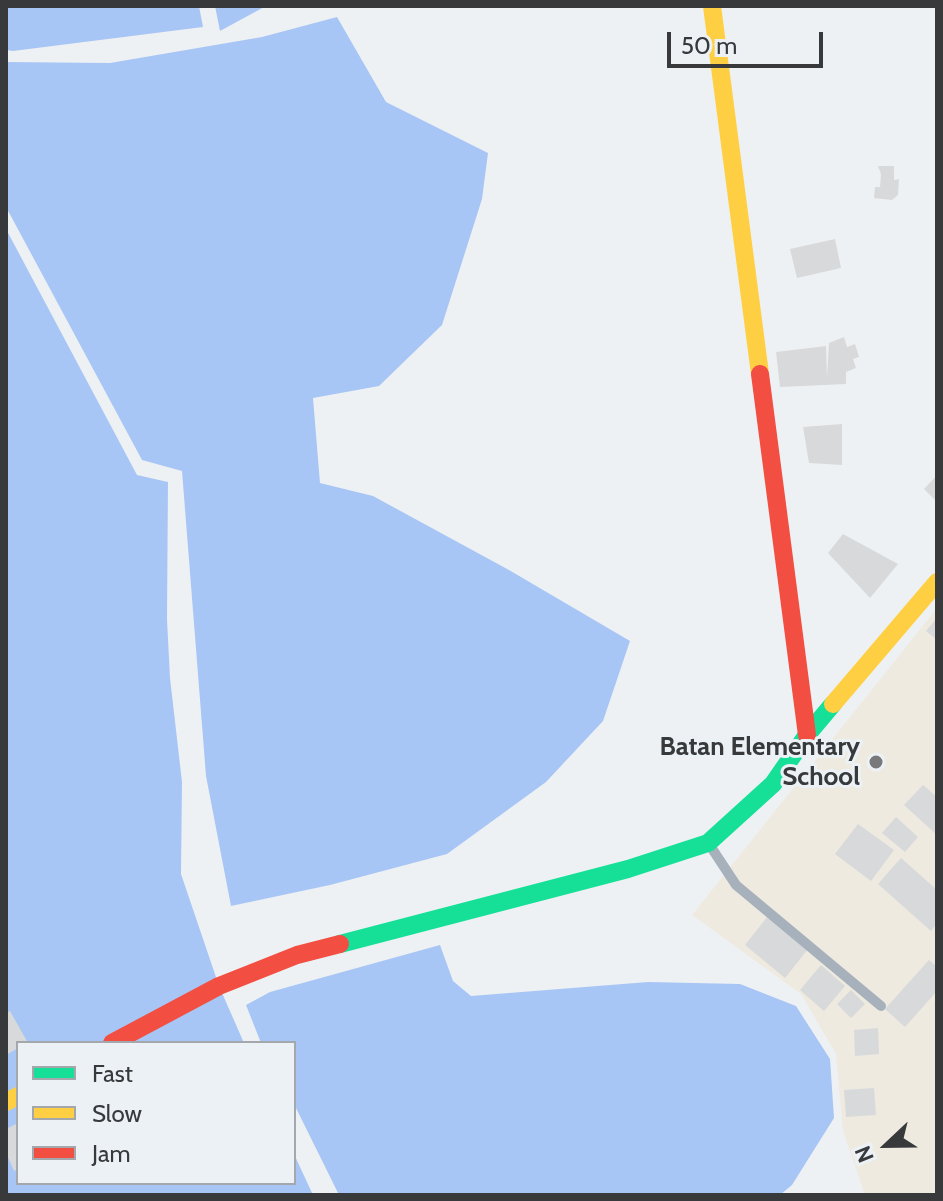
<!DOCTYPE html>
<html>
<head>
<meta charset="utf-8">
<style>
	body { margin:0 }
	#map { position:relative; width:943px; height:1201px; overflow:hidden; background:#eef1f3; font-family:Cabin,sans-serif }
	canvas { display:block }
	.frame { position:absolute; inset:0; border:8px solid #37393b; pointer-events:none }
	.legend { position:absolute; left:16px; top:1041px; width:280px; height:144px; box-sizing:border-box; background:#ecf1f5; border:2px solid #a4a7ab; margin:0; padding:10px 14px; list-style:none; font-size:24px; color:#37393b }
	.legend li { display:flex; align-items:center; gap:16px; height:40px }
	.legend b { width:40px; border:2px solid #a4a7ab }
	.north { position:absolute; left:847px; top:1105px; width:80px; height:80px; -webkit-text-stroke:6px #ecf1f5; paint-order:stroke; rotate:248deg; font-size:22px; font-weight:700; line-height:32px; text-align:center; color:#37393b }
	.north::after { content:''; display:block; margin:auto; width:28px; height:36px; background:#37393b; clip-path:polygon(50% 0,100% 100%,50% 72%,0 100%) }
	.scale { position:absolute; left:667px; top:32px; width:156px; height:36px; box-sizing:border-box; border:4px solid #37393b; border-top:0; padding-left:10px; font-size:24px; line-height:28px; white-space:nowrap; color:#37393b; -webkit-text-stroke:6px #ecf1f5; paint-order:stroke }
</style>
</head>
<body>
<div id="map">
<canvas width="943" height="1201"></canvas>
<div class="frame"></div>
<ul class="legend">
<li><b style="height:10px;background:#16e098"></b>Fast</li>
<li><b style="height:10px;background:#ffcf43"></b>Slow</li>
<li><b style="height:10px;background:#f24e42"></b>Jam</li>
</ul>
<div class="north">N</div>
<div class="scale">50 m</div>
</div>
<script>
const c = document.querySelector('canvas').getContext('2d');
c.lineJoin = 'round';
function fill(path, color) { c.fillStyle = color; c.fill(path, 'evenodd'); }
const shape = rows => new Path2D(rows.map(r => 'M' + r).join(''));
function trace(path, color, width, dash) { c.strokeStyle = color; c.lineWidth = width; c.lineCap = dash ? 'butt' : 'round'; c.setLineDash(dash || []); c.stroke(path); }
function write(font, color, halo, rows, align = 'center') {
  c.font = font + ' Cabin,sans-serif'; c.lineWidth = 6; c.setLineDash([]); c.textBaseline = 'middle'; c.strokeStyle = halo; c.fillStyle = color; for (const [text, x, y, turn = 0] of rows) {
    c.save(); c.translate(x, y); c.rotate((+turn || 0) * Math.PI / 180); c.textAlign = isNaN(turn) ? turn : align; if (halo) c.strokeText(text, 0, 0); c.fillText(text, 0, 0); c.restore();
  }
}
const education = shape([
	[937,608,937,1195,865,1195,843,1131,836,1054,801,994,692,915]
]);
const water = shape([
	[6,6,199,6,203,27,13,51,6,50],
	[215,6,266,6,220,31],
	[337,17,386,102,488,153,482,199,442,325,379,386,313,398,320,483,373,496,509,570,630,641,603,721,546,782,447,854,330,885,231,906,206,776,182,471,142,460,6,207,6,62,110,63,262,37],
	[6,229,137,475,168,482,167,619,170,678,182,782,181,874,219,986,244,1043,18,1043,18,1183,294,1183,294,1154,313,1195,6,1195],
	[440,945,453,981,471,996,648,982,740,984,796,1006,830,1059,834,1118,792,1185,780,1195,339,1195,294,1104,294,1043,261,1043,246,1005,270,992]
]);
const building = shape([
	[878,166,894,166,894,180,899,179,898,195,892,200,874,198,875,187,880,187,881,174],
	[835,239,841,268,797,278,790,249],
	[844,337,847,347,855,344,859,357,853,359,856,368,846,372,846,384,780,387,776,352,826,346,827,377,829,343],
	[842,424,842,465,809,463,803,427],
	[937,475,937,502,924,489],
	[843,534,898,564,870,598,828,553],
	[937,618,937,640,926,631],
	[923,785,937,797,937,835,904,805],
	[896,817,918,837,905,852,882,833],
	[858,824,894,850,871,881,835,854],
	[901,858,937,890,937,923,931,931,878,884],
	[768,916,808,949,785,978,745,945],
	[929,960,937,967,937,991,905,1027,885,1009],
	[821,965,845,986,824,1011,800,990],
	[851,990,865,1004,851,1018,837,1004],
	[10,1011,28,1043,18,1043,18,1048,6,1055,6,1013],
	[878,1028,879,1054,855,1056,854,1030],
	[874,1088,876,1115,846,1117,844,1090],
	[18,1123,18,1169,14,1171,6,1153,6,1129]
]);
const lane = shape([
	[709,844,736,885,881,1006]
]);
const fast = shape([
	[340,944,628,869,708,843,773,784,807,735,833,704]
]);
const slow = shape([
	[712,6,760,374],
	[833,704,937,582],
	[6,1102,18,1096]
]);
const jam = shape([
	[760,374,807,735],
	[112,1043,219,986,297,955,340,944]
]);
const markers = [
	[876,762,8,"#77797b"]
];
const poiNames = [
	["Batan Elementary",860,747],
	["School",860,777]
];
fill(education, '#efeae0');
fill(water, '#a8c6f5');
fill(building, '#d8d9db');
trace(lane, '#a6b1bc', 10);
trace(fast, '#16e098', 18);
trace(slow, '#ffcf43', 18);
trace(jam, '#f24e42', 18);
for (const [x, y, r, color] of markers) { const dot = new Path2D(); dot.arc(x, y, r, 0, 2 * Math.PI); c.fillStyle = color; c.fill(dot); trace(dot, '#ecf1f5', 3); }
write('bold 26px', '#37393b', '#ecf1f5', poiNames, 'right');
</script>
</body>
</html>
